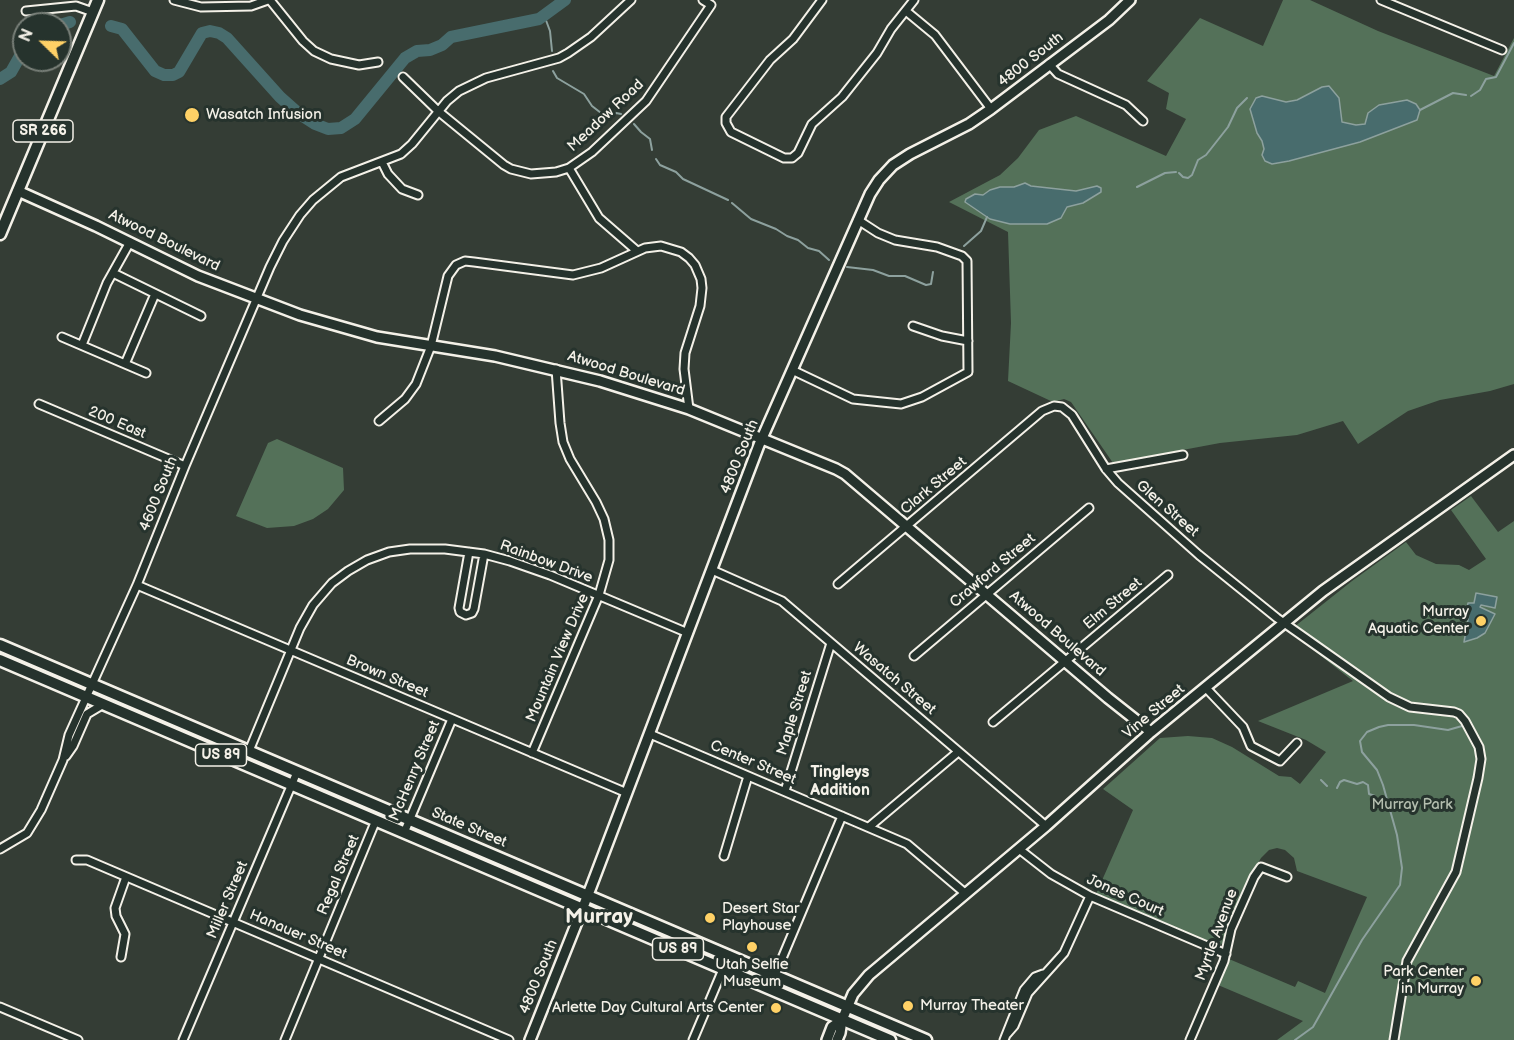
<!DOCTYPE html>
<html>
<head>
<meta charset="utf-8">
<style>
	body { margin:0 }
	#map { position:relative; width:1514px; height:1040px; overflow:hidden; background:#343d35; font-family:"Balsamiq Sans",sans-serif }
	canvas { display:block }
	.north { position:absolute; left:12px; top:12px; width:60px; height:60px; box-sizing:border-box; background:#26332d; border:2px solid #787f78; border-radius:50%; rotate:293deg; font-size:16px; font-weight:700; line-height:24px; text-align:center; color:#f4f1e8 }
	.north::after { content:''; display:block; margin:auto; width:21px; height:27px; background:#ffd166; clip-path:polygon(50% 0,100% 100%,50% 72%,0 100%) }
</style>
</head>
<body>
<div id="map">
<canvas width="1514" height="1040"></canvas>
<div class="north">N</div>
</div>
<script>
const c = document.querySelector('canvas').getContext('2d');
c.lineJoin = 'round';
function fill(path, color) { c.fillStyle = color; c.fill(path, 'evenodd'); }
const shape = rows => new Path2D(rows.map(r => 'M' + r).join(''));
function trace(path, color, width, dash) { c.strokeStyle = color; c.lineWidth = width; c.lineCap = dash ? 'butt' : 'round'; c.setLineDash(dash || []); c.stroke(path); }
function write(font, color, halo, rows, align = 'center') {
  c.font = font + ' "Balsamiq Sans",sans-serif'; c.lineWidth = 6; c.setLineDash([]); c.textBaseline = 'middle'; c.strokeStyle = halo; c.fillStyle = color; for (const [text, x, y, turn = 0] of rows) {
    c.save(); c.translate(x, y); c.rotate((+turn || 0) * Math.PI / 180); c.textAlign = isNaN(turn) ? turn : align; if (halo) c.strokeText(text, 0, 0); c.fillText(text, 0, 0); c.restore();
  }
}
const green = shape([
	[1283,0,1310,0,1378,31,1494,76,1514,38,1514,384,1490,391,1440,400,1408,411,1358,444,1343,421,1297,435,1220,443,1113,463,1071,402,1064,399,1053,402,1008,381,1011,323,1008,232,949,202,1000,175,1018,158,1039,130,1076,116,1166,156,1186,119,1166,109,1169,93,1147,81,1200,18,1263,46],
	[277,439,343,468,344,490,328,509,313,519,294,526,267,528,236,516,268,443],
	[1471,496,1498,532,1514,521,1514,1040,1277,1040,1303,1021,1218,985,1229,959,1295,987,1298,981,1325,993,1367,897,1297,871,1294,858,1285,850,1277,848,1269,850,1261,858,1245,885,1227,928,1224,942,1219,946,1214,945,1096,894,1133,810,1103,789,1160,738,1188,736,1212,738,1232,747,1279,776,1291,777,1300,784,1326,752,1306,740,1258,721,1353,681,1289,631,1352,581,1406,542,1416,555,1436,564,1459,565,1469,570,1486,559,1451,510]
]);
const water = shape([
	[1329,86,1339,98,1342,122,1356,125,1365,124,1368,113,1379,105,1407,100,1416,104,1420,110,1417,120,1360,142,1289,161,1272,164,1265,161,1262,155,1264,149,1262,141,1257,133,1250,109,1256,98,1262,96,1286,102,1297,100,1322,87,1329,86],
	[1025,183,1031,186,1076,191,1097,186,1101,188,1101,192,1083,203,1067,207,1061,218,1047,224,1010,224,990,219,965,202,966,199,975,194,983,195,990,190,1000,187,1014,187,1025,183],
	[1476,593,1497,597,1495,608,1481,605,1480,607,1495,614,1485,633,1477,638,1464,642,1469,614,1466,613,1468,603,1474,603,1476,593]
]);
const stream = shape([
	[544,15,550,31,552,51],
	[553,71,557,78,584,94,592,106,601,113,609,118,616,113,621,114],
	[1471,96,1480,90,1486,79,1496,77,1514,43],
	[1420,110,1453,93,1466,95],
	[634,124,641,132,650,139,652,150],
	[656,159,660,165,676,172,683,179,728,200],
	[1179,173,1183,177,1188,178,1192,175,1198,160,1206,155,1228,127,1237,108,1247,98],
	[1137,187,1165,173,1176,172],
	[732,203,751,219,776,229,787,236,798,240,808,248,819,251,829,260],
	[964,246,981,231,987,217],
	[847,267,873,270,889,276,905,276,926,285,931,284,933,272],
	[1321,780,1327,786],
	[1337,788,1340,782,1344,780,1357,784,1363,782,1368,785,1369,794,1375,796,1379,802,1389,805],
	[1295,1040,1313,1027,1362,940,1400,885,1402,868,1397,835,1383,785,1377,770,1362,752,1360,741,1367,732,1379,727,1388,725,1414,725,1448,730,1462,726]
]);
const river = shape([
	[60,25,70,22],
	[111,26,122,29,155,71,164,75,173,75,179,72,202,33,210,31,219,33,227,38,280,97,298,113,315,124,328,129,341,128,355,119,405,58,417,51,430,50,442,45,451,37,539,19,565,0],
	[0,79,11,72,24,49]
]);
const street = shape([
	[174,0,201,7,251,6,268,0],
	[270,0,303,41,314,51,331,59,359,65,378,62],
	[822,0,793,39,770,60,726,117,726,123,731,132,784,158,792,158,798,153,812,124,842,97,877,53,891,29,914,0],
	[1381,0,1502,50],
	[26,11,76,6,93,12],
	[906,11,935,35,991,109],
	[1049,64,1058,74,1126,105,1143,121],
	[403,77,438,111,504,165,511,169,531,174,556,172,569,168,592,152,646,101,711,5,703,0],
	[382,162,388,174,402,189,418,195],
	[569,168,599,218,637,251],
	[113,273,201,316],
	[913,326,942,336,968,341],
	[62,337,146,373],
	[82,345,107,283,130,242],
	[125,364,155,294],
	[792,370,853,399,901,404,922,397,968,372,967,261,962,256,937,247,895,240,878,233,858,220],
	[39,404,185,466],
	[379,421,405,399,416,384,431,346,448,276,456,265,465,261,474,262,573,275,601,268,645,248,661,246,681,252,689,258,695,265,701,279,702,288,700,306,685,353,684,369,689,409],
	[1106,469,1183,455],
	[469,552,459,608,460,612,466,615,472,613,474,609,484,554],
	[712,570,782,601,1046,826],
	[838,584,1042,411,1054,406,1062,407,1072,415,1106,469,1118,483,1199,555,1277,618,1389,697,1410,707,1454,712,1459,714,1465,721,1479,747,1481,759,1478,778,1456,872,1407,961,1394,1040],
	[137,585,627,793],
	[914,656,1089,508],
	[1206,688,1243,727,1251,746,1280,761,1297,743],
	[993,722,1168,575],
	[650,734,907,844,966,894],
	[249,751,300,628,313,605,332,583,348,571,367,560,389,552,410,549,445,549,484,554,510,561,550,575,688,633],
	[532,753,599,595,609,560,609,540,604,519,596,502,570,459,563,442,560,423,556,369],
	[66,756,73,746,87,714,102,705],
	[785,791,831,643],
	[869,827,958,752],
	[404,833,452,719],
	[0,849,27,833,41,810,63,760,69,735,137,585,185,466,270,267,283,241,300,215,313,200,341,177,401,154,412,144,447,101,459,91,486,78,559,58,568,53,591,37,631,0],
	[1019,849,1051,874,1090,896,1226,954],
	[724,856,748,776],
	[76,860,87,860,509,1040],
	[121,957,125,934,116,916,115,908,126,877],
	[775,975,842,816],
	[0,1007,78,1040],
	[1007,1034,1014,1026,1028,993,1064,953,1090,896],
	[183,1040,297,772],
	[285,1040,376,820],
	[693,1040,729,955],
	[1004,1040,1024,990,1035,977,1043,974],
	[1190,1040,1224,961,1231,929,1254,877,1261,867,1287,877]
]);
const secondary = shape([
	[18,191,96,226,198,276,300,315,377,337,495,356,600,381,689,409,836,469,845,474,1108,698,1151,732],
	[530,1040,591,887,759,445,870,194,879,180,893,165,910,154,969,124,991,109,1109,20,1130,0],
	[827,1040,832,1027,842,1020],
	[837,1040,840,1033,842,1020,853,994,869,975,1046,826,1151,732,1323,591,1514,455]
]);
const primary = shape([
	[0,234,98,0],
	[0,645,926,1040],
	[0,660,890,1040]
]);
const markers = [
	[192,115,8,"#ffd166"],
	[1481,621,6,"#ffd166"],
	[710,918,6,"#ffd166"],
	[752,947,6,"#ffd166"],
	[1476,981,6,"#ffd166"],
	[908,1006,6,"#ffd166"],
	[776,1008,6,"#ffd166"]
];
const shields = [
	[43,131,60],
	[221,755,51],
	[678,949,51]
];
const shieldNames = [
	["SR 266",43,131],
	["US 89",221,755],
	["US 89",678,949]
];
const streetNames = [
	["4800 South",1031,60,-38],
	["Meadow Road",606,116,-43],
	["Atwood Boulevard",164,241,26],
	["Atwood Boulevard",626,374,17],
	["200 East",117,423,23],
	["4800 South",740,457,-68],
	["Clark Street",934,486,-40],
	["4600 South",159,494,-68],
	["Glen Street",1167,509,41],
	["Rainbow Drive",546,562,20],
	["Crawford Street",993,571,-40],
	["Elm Street",1113,604,-40],
	["Atwood Boulevard",1057,634,41],
	["Mountain View Drive",558,658,-67],
	["Brown Street",387,677,23],
	["Wasatch Street",894,679,40],
	["Vine Street",1154,712,-40],
	["Maple Street",795,713,-73],
	["Center Street",753,763,23],
	["McHenry Street",415,771,-67],
	["State Street",469,828,23],
	["Regal Street",339,875,-67],
	["Jones Court",1125,896,24],
	["Miller Street",228,900,-67],
	["Hanauer Street",298,935,23],
	["Myrtle Avenue",1217,935,-70],
	["4800 South",539,977,-68]
];
const poiNames = [
	["Wasatch Infusion",206,115],
	["Murray",1469,612,"right"],
	["Aquatic Center",1469,629,"right"],
	["Desert Star",722,909],
	["Playhouse",722,926],
	["Utah Selfie",752,965,"center"],
	["Museum",752,982,"center"],
	["Park Center",1464,972,"right"],
	["in Murray",1464,989,"right"],
	["Murray Theater",920,1006],
	["Arlette Day Cultural Arts Center",764,1008,"right"]
];
const parkNames = [
	["Murray Park",1412,805]
];
const neighbourhoodNames = [
	["Tingleys",840,773],
	["Addition",840,791]
];
const districtNames = [
	["Murray",599,918]
];
fill(green, '#547159');
fill(water, '#486c6d');
trace(water, '#8da19e', 1.5);
trace(stream, '#8da19e', 2);
trace(river, '#486c6d', 12);
trace(street, '#f4f1e8', 11);
trace(secondary, '#f4f1e8', 14);
trace(primary, '#f4f1e8', 15);
trace(street, '#26332d', 7);
trace(secondary, '#26332d', 9);
trace(primary, '#26332d', 10);
for (const [x, y, r, color] of markers) { const dot = new Path2D(); dot.arc(x, y, r, 0, 2 * Math.PI); c.fillStyle = color; c.fill(dot); trace(dot, '#26332d', 2); }
for (const [x, y, w] of shields) { const box = new Path2D(); box.roundRect(x - w / 2, y - 11, w, 22, 4.5); c.fillStyle = '#26332d'; c.fill(box); trace(box, '#f4f1e8', 1.5); }
write('bold 14px', '#f4f1e8', null, shieldNames);
write('15px', '#f4f1e8', '#26332d', streetNames);
write('15px', '#f4f1e8', '#26332d', poiNames, 'left');
write('15px', '#b4beaf', '#26332d', parkNames);
write('bold 16px', '#f4f1e8', '#26332d', neighbourhoodNames);
write('bold 21px', '#f4f1e8', '#26332d', districtNames);
</script>
</body>
</html>
